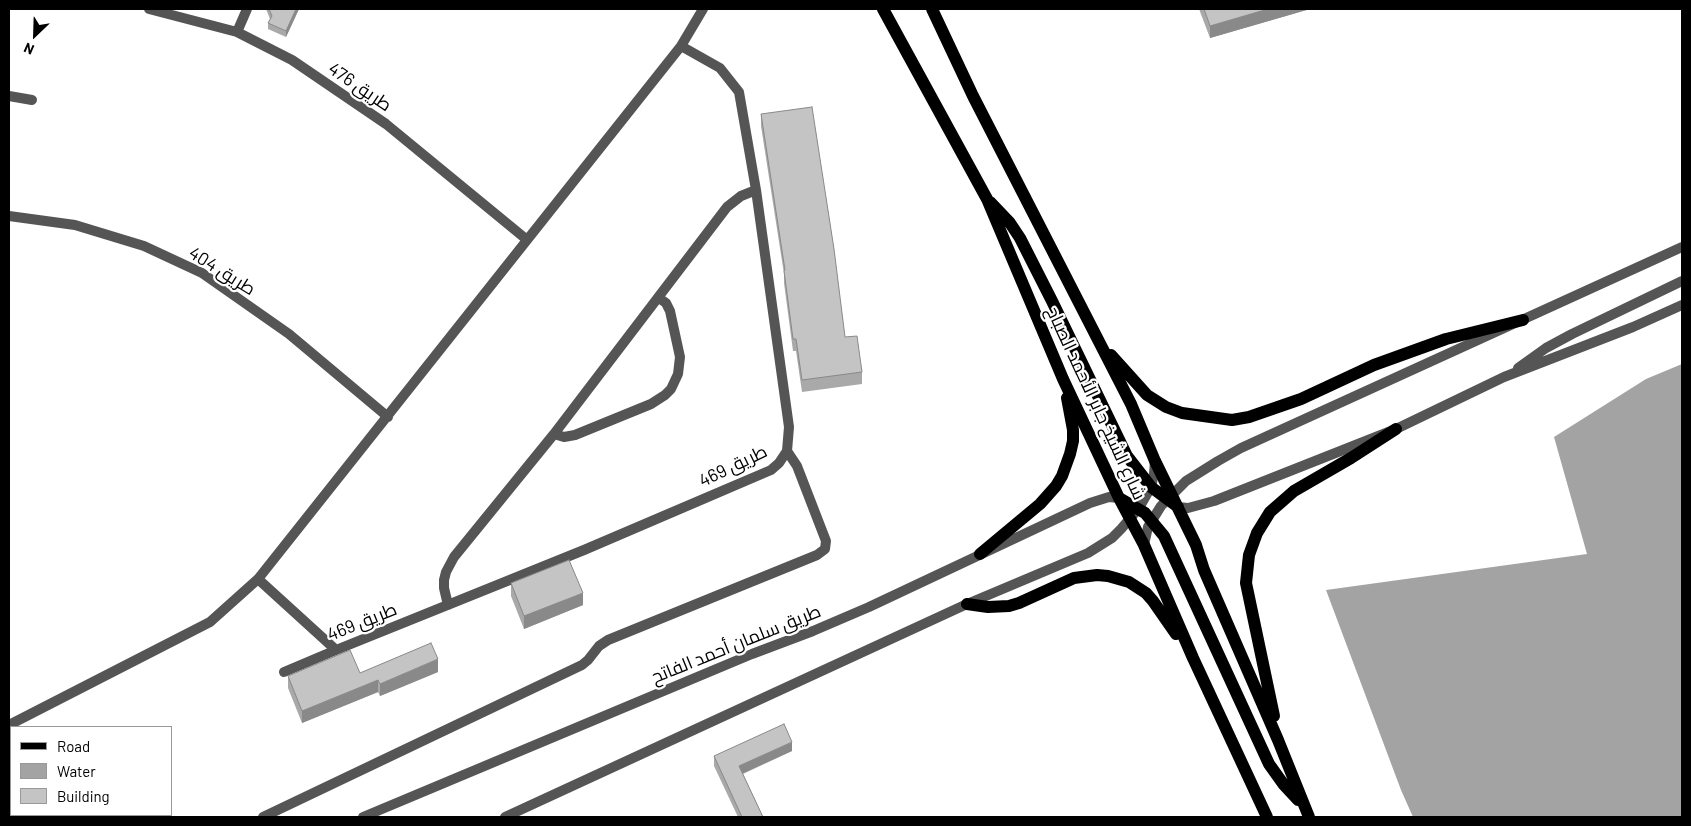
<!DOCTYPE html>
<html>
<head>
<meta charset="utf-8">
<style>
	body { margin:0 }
	#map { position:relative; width:1691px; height:826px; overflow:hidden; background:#fff; font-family:Barlow,sans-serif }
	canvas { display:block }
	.frame { position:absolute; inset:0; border:10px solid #000; pointer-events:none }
	.legend { position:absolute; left:10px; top:726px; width:162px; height:90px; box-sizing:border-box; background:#fff; border:1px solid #999; margin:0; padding:6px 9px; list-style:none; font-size:15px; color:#000 }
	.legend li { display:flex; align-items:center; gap:10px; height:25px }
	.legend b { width:25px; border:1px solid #999 }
	.north { position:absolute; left:10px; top:10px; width:50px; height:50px; -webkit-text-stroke:4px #fff; paint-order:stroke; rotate:204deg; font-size:14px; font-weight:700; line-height:20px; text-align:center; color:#000 }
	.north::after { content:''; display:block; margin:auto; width:18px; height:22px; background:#000; clip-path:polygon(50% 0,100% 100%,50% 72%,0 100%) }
</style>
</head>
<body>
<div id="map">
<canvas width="1691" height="826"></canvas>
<div class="frame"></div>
<ul class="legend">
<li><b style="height:6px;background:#000"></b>Road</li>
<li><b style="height:14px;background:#a3a3a3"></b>Water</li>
<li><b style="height:14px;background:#c4c4c4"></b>Building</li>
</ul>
<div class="north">N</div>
</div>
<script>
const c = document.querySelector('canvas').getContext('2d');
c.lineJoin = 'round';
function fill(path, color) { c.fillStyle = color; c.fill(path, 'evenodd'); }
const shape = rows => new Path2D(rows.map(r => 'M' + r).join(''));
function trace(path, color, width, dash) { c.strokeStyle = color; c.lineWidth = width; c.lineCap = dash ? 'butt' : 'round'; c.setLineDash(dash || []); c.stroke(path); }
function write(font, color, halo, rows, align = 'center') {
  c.font = font + ' Barlow,Cairo,sans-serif'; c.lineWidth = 4.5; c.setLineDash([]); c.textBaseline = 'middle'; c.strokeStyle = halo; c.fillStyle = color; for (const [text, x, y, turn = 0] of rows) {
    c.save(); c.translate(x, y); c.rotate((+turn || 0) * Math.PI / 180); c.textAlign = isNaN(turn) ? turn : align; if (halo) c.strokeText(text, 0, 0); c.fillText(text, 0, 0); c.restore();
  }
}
const water = shape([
	[1682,364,1682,817,1413,817,1401,790,1326,590,1587,554,1554,437,1646,379]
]);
const minor = shape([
	[149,9,237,32,292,60,386,124,526,239],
	[237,32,247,9],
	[9,96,32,100],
	[9,216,75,225,144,246,202,273,289,334,388,417],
	[1518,368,1546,348,1572,334,1682,281],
	[554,434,564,437,575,435,651,404,665,395,671,389,678,374,680,357,670,311,666,303,659,298],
	[1178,507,1188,508,1214,501,1396,429,1504,377,1633,327,1682,305],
	[1144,545,1148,527,1161,506,1186,481,1218,461,1241,448,1682,247],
	[258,579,336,650],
	[448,605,444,588,444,580,446,572,454,557,554,434,727,207,741,196,756,190],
	[284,672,336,650,584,550,771,470,779,463,787,451,789,427,756,190,739,92,720,68,681,46],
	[9,725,210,622,258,579,681,46,703,9],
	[263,817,582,665,588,660,599,646,608,640,817,555,825,549,826,541,797,466,787,451]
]);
const tertiary = shape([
	[363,817,752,654,813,631,869,607,1090,503,1109,497,1119,498],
	[505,817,967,604,1088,553,1112,538,1121,529,1139,508,1151,487,1154,474,1155,461]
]);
const primary = shape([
	[883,9,987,199,1063,379,1119,498,1144,545,1193,658,1267,817],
	[932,9,973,96,1131,404,1155,461,1196,545,1204,570,1278,740,1309,817],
	[990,202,1010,223,1020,238,1052,301,1127,456,1151,487,1178,507],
	[1111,355,1147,395,1166,407,1182,413,1232,420,1249,417,1301,399,1374,365,1446,339,1523,320],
	[1119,498,1145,513,1164,536,1269,764,1284,785,1298,800],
	[980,554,1040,504,1056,486,1062,476,1070,454,1073,441,1073,430,1067,398],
	[967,604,988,607,1009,606,1019,603,1074,578,1097,575,1108,576,1129,582,1146,593,1153,601,1176,634],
	[1274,716,1246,583,1249,555,1257,533,1270,512,1294,491,1351,458,1396,429]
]);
const wall = shape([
	[266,9,299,9,286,37,268,29,268,23,270,19],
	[1199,9,1310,9,1210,38],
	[761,114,845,337,862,372,862,384,802,392,796,351,793,351,784,283,784,274,761,126],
	[511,583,583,605,524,629,511,596],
	[438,672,380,696,378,692,302,723,288,688,288,676],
	[792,751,743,774,763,817,738,817,714,766,714,756]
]);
const shadedWall = shape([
	[296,9,299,9,286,37,286,31],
	[1268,9,1310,9,1210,38,1210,26],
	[583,593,583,605,524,629,524,616],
	[438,659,438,672,380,696,380,684],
	[378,680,378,692,302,723,302,711],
	[792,742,792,751,739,775,739,766],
	[34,815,50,815,50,817,30,817]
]);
const building = shape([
	[269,9,296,9,286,31,268,23,272,16,269,9],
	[1204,9,1268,9,1210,26,1204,9],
	[812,107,834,249,845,337,857,336,862,372,802,380,796,339,793,339,784,271,785,270,761,114,812,107],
	[569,560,583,593,524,616,511,583,569,560],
	[431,643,438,659,380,684,378,680,302,711,288,676,350,650,360,673,431,643],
	[784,724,792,742,739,766,763,817,742,817,714,756,784,724],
	[11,751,11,815,34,815,30,817,9,817,9,752,11,751]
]);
const streetNames = [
	["طريق 476",360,87,34],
	["طريق 404",222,271,32],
	["شارع الشيخ جابر الأحمد الصباح",1096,403,65],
	["طريق 469",733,466,-26],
	["طريق 469",362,622,-22],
	["طريق سلمان أحمد الفاتح",736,644,-22]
];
fill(water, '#a3a3a3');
trace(minor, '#555', 10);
trace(tertiary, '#555', 10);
trace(primary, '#000', 12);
fill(wall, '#a9a9a9');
fill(shadedWall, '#898989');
fill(building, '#c4c4c4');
trace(building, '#898989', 1);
write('18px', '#000', '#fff', streetNames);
</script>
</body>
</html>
